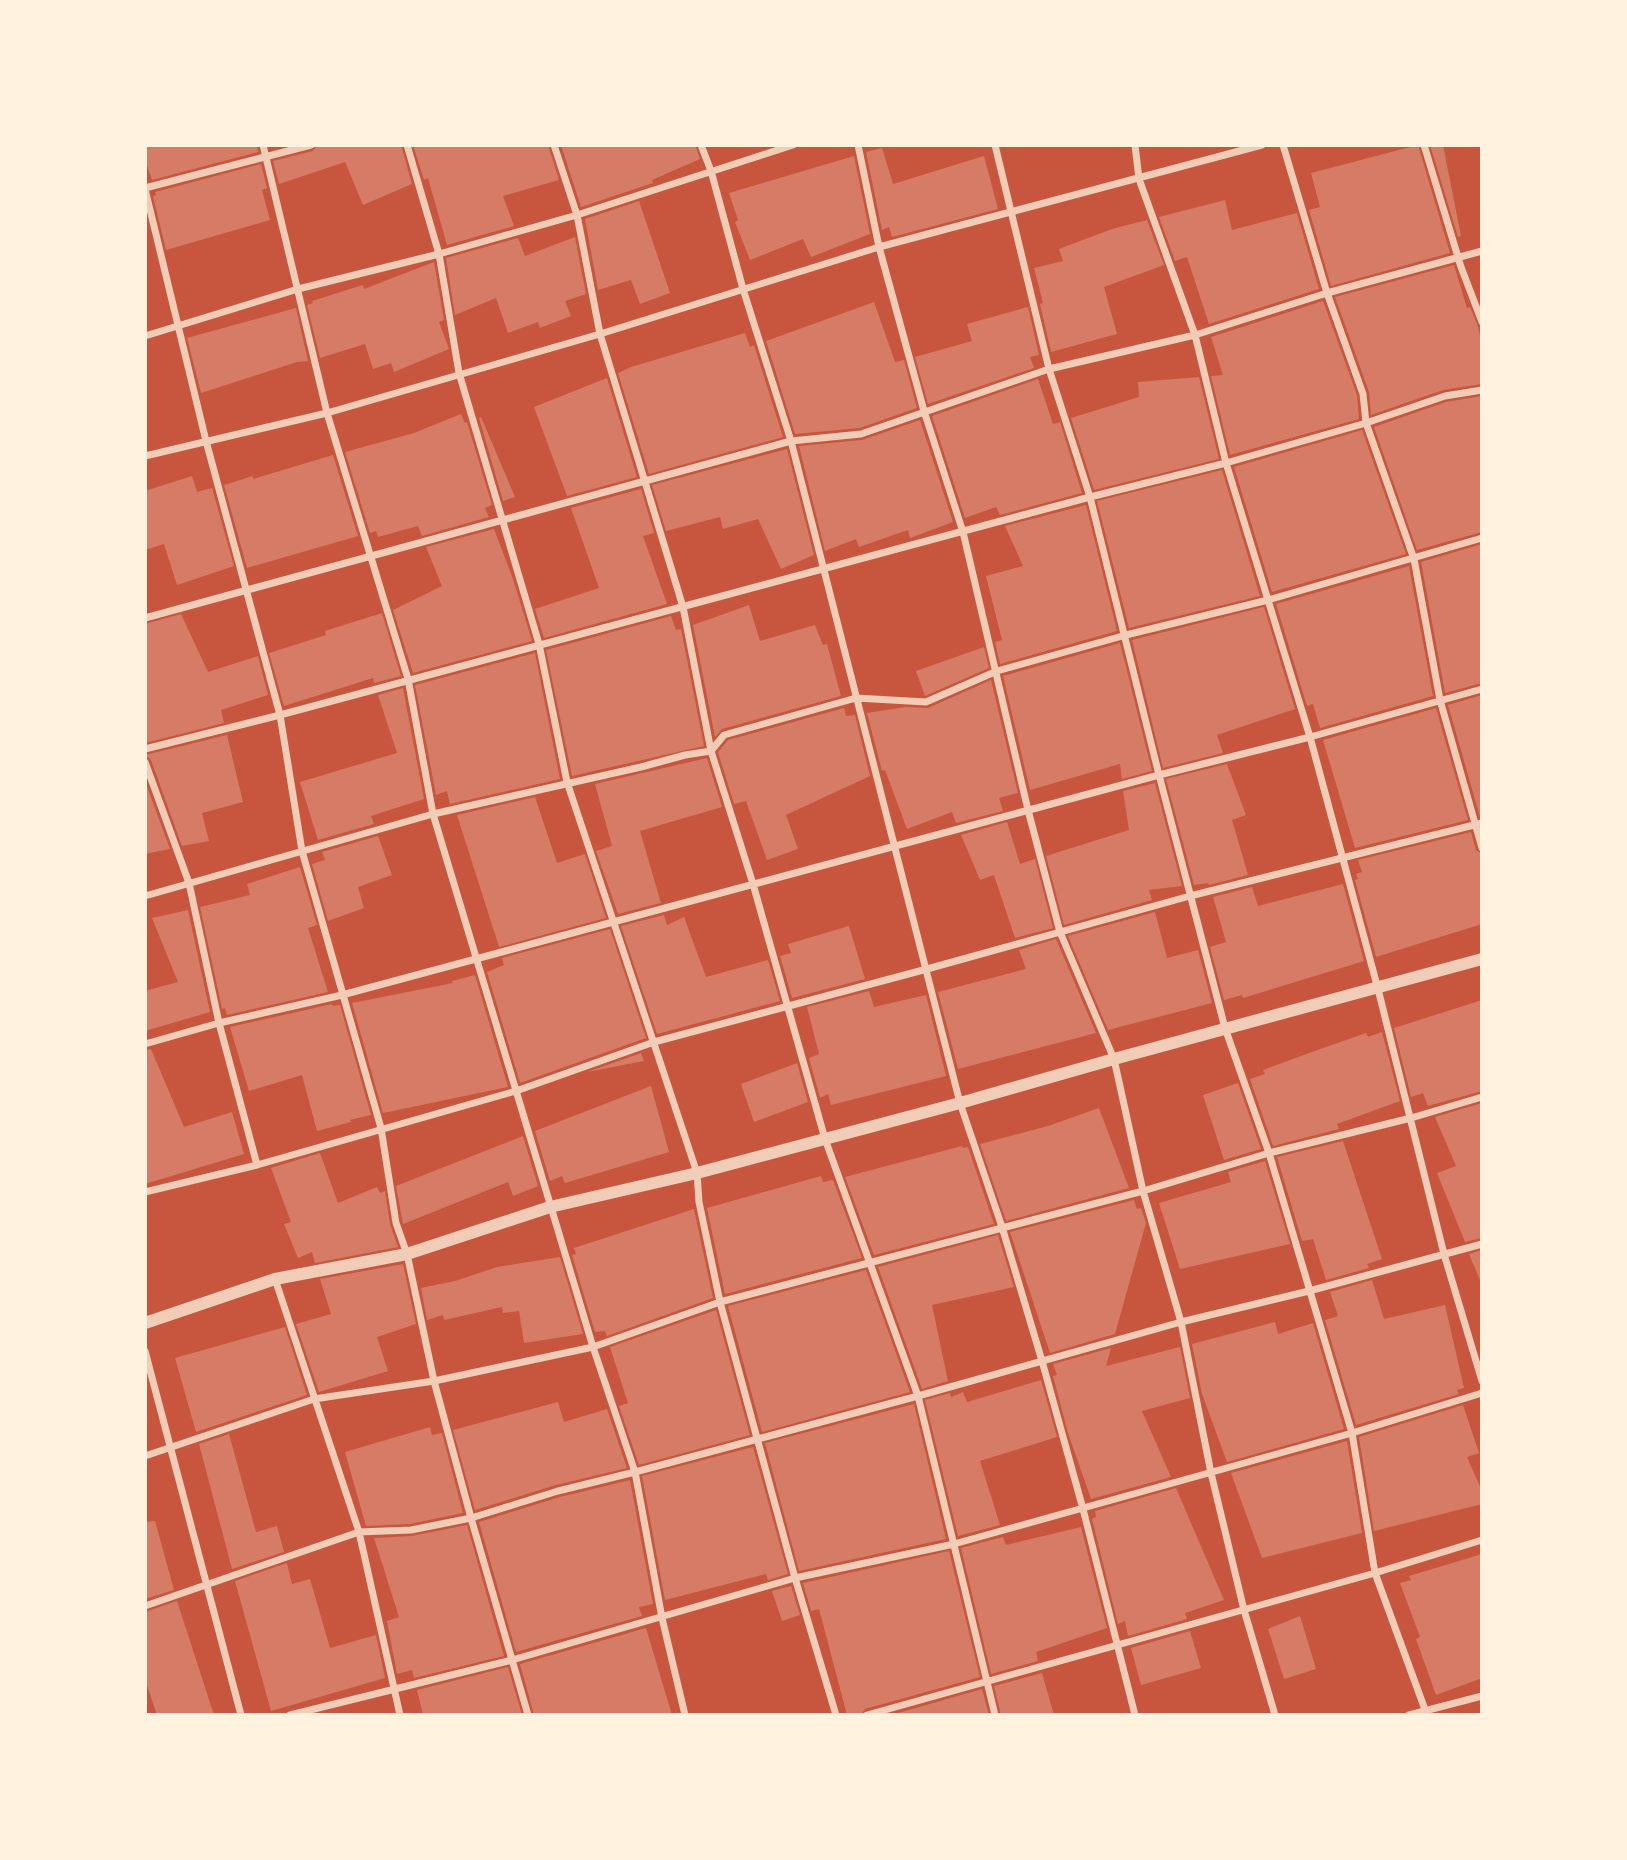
<!DOCTYPE html>
<html>
<head>
<meta charset="utf-8">
<style>
	body { margin:0 }
	#map { position:relative; width:1627px; height:1860px; overflow:hidden; background:#c8553d; font-family:Manrope,sans-serif }
	canvas { display:block }
	.frame { position:absolute; inset:0; border:147px solid #fff3e0; pointer-events:none }
</style>
</head>
<body>
<div id="map">
<canvas width="1627" height="1860"></canvas>
<div class="frame"></div>
</div>
<script>
const c = document.querySelector('canvas').getContext('2d');
c.lineJoin = 'round';
function fill(path, color) { c.fillStyle = color; c.fill(path, 'evenodd'); }
const shape = rows => new Path2D(rows.map(r => 'M' + r).join(''));
function trace(path, color, width, dash) { c.strokeStyle = color; c.lineWidth = width; c.lineCap = dash ? 'butt' : 'round'; c.setLineDash(dash || []); c.stroke(path); }
const building = shape([
	[145,145,257,145,258,152,152,180,145,159],
	[317,145,401,145,412,184,363,205,345,162,279,184,273,161,313,151],
	[413,145,548,145,559,180,503,196,514,226,447,245,428,178,424,180],
	[561,145,695,145,700,159,652,180,653,183,581,207],
	[1418,145,1450,253,1331,286,1309,210,1320,207,1311,173],
	[1430,145,1443,145,1461,236,1458,237],
	[882,148,893,184,984,156,998,209,892,237,889,227,882,230,866,152],
	[854,156,870,234,811,257,803,239,750,260,735,222,738,220,729,193],
	[261,164,267,188,262,190,270,220,166,250,153,196,156,195,155,192],
	[1225,200,1232,230,1297,213,1319,289,1209,324,1187,257,1175,261,1159,217],
	[639,201,670,293,640,304,631,280,598,290,585,219],
	[1147,220,1164,265,1104,287,1117,334,1051,352,1040,304,1043,303,1034,268,1063,261,1059,249,1112,229],
	[575,237,586,294,565,301,571,316,540,328,538,322,508,333,496,298,455,315,446,258,518,238,525,256],
	[434,262,444,320,439,322,449,349,394,372,391,363,373,369,365,344,320,358,307,305,313,303,312,301,363,285,364,289],
	[1454,265,1467,308,1470,307,1478,326,1482,347,1482,384,1443,390,1371,415,1369,392,1335,297],
	[1323,301,1357,395,1359,419,1230,455,1211,376,1223,375,1211,337],
	[874,302,895,362,904,360,917,408,860,428,795,434,766,341],
	[1028,307,1039,355,1030,357,1034,368,928,404,915,357,972,341,967,324],
	[296,308,308,361,297,362,201,393,187,338],
	[745,333,750,347,754,345,783,437,649,474,618,373,631,367],
	[1199,377,1219,459,1094,490,1071,418,1139,397,1138,382],
	[607,378,637,477,567,496,534,407],
	[1038,379,1053,424,1060,422,1082,493,1000,515,996,507,965,518,932,416],
	[1482,396,1482,532,1417,550,1374,427,1446,402],
	[461,414,465,423,467,422,492,505,485,508,489,517,422,536,418,526,378,537,376,531,370,533,345,452,414,433],
	[481,417,515,497,503,501,479,418],
	[920,420,953,522,910,538,908,530,859,547,856,539,825,551,799,446,862,440],
	[1362,430,1406,554,1272,592,1234,467],
	[787,449,814,555,781,569,758,519,723,529,720,517,666,531,652,485],
	[333,455,358,536,247,568,224,485,253,476,253,479],
	[1222,470,1260,596,1129,628,1097,501],
	[192,476,197,492,212,488,234,566,177,585,164,544,145,550,145,491],
	[641,489,654,533,643,536,667,604,544,638,535,609,599,588,571,508],
	[1086,505,1117,631,1000,664,995,642,1002,640,986,576,1023,566,1005,526],
	[494,529,513,579,532,641,413,673,393,610,442,586,426,547],
	[1482,544,1482,683,1445,693,1421,562],
	[1409,566,1433,696,1320,728,1313,704,1307,706,1276,604],
	[749,605,760,641,815,625,823,645,827,644,841,696,722,729,715,737,693,625],
	[1264,607,1295,709,1217,735,1223,753,1163,768,1132,640],
	[382,613,401,676,374,683,373,678,284,706,269,653,326,635,325,631],
	[181,614,208,672,258,656,268,695,221,710,224,723,145,743,145,624],
	[671,616,676,630,681,629,704,746,572,776,546,650],
	[1120,643,1152,771,1122,779,1120,764,1030,790,1003,676],
	[984,647,989,668,925,696,916,671],
	[535,653,560,779,450,804,447,791,436,795,415,685],
	[991,680,1018,793,999,798,1003,811,956,823,952,812,907,829,885,770,882,771,867,713,905,707,928,708],
	[403,688,424,799,371,816,374,824,318,840,300,782,397,753,378,695],
	[1482,695,1482,817,1480,817,1448,705],
	[844,708,846,716,855,715,870,776,786,815,798,849,767,860,746,801,734,804,718,752,728,740],
	[1436,708,1468,820,1355,848,1323,740],
	[227,735,243,802,202,813,209,841,182,846,151,760,145,755],
	[707,758,722,807,640,831,661,903,618,914,596,851,612,846,595,784],
	[1227,764,1246,815,1232,820,1248,875,1209,885,1208,883,1194,885,1166,779],
	[145,781,170,849,145,854],
	[1155,783,1182,886,1149,890,1152,900,1064,925,1046,856,1129,830,1123,791],
	[535,797,557,863,585,854,606,918,499,947,457,815],
	[1007,822,1020,864,1035,859,1053,928,1015,938,994,875,980,880,961,835],
	[1471,832,1476,850,1482,854,1482,924,1376,957,1355,880,1358,879,1356,874,1362,872,1358,860],
	[378,836,392,875,358,887,364,908,328,921,312,864,325,860,322,852],
	[300,867,317,925,308,928,328,992,227,1015,225,1008,222,1009,200,907,250,895,247,884],
	[1343,884,1364,961,1243,998,1242,995,1224,1000,1210,947,1226,942,1213,897,1252,887,1258,906],
	[188,910,210,1012,145,1031,145,991,178,982,152,918],
	[1155,912,1167,958,1198,950,1212,1003,1108,1030,1068,936],
	[664,915,667,925,684,917,706,977,768,960,780,1001,657,1034,621,926],
	[849,926,865,979,792,998,780,956,791,953,788,944],
	[610,929,646,1038,520,1083,487,972,504,965,502,958],
	[1056,939,1096,1033,958,1069,938,992,1026,969,1019,950],
	[475,975,508,1087,383,1113,352,1003,453,983,452,981],
	[869,991,874,1007,926,995,946,1076,831,1105,828,1094,820,1098,809,1058,819,1054,807,1007],
	[1482,1000,1482,1091,1428,1106,1423,1093,1411,1097,1394,1028],
	[332,1004,333,1006,340,1005,371,1115,350,1120,351,1122,317,1131,302,1075,249,1091,230,1027],
	[1382,1032,1400,1101,1337,1124,1339,1129,1273,1146,1250,1079,1265,1074,1263,1070,1309,1053,1366,1033,1368,1037],
	[151,1049,184,1127,232,1112,244,1154,145,1184,145,1050],
	[641,1053,644,1061,587,1072],
	[797,1063,808,1102,754,1122,741,1084],
	[1238,1083,1261,1149,1224,1160,1203,1095],
	[651,1086,669,1152,565,1183,562,1176,550,1181,535,1131],
	[1482,1103,1482,1238,1465,1242,1437,1173,1456,1166,1435,1117],
	[1099,1108,1129,1188,1006,1221,980,1144,1048,1126],
	[523,1136,538,1186,513,1196,508,1182,403,1224,396,1186],
	[1343,1141,1382,1259,1367,1264,1369,1268,1326,1280,1313,1239,1302,1241,1277,1157],
	[962,1146,963,1148,968,1147,994,1224,874,1255,845,1177],
	[320,1153,338,1203,377,1187,380,1193,385,1191,390,1224,398,1247,315,1263,312,1252,298,1258,284,1224,291,1222,271,1168],
	[1265,1161,1290,1244,1180,1269,1159,1203,1231,1182,1228,1172],
	[821,1176,823,1182,833,1180,862,1258,725,1294,707,1208],
	[1134,1200,1137,1209,1141,1208,1146,1223,1115,1334,1050,1353,1010,1232],
	[694,1209,713,1298,607,1336,605,1331,595,1332,572,1255,576,1254,574,1248],
	[998,1235,1014,1287,932,1305,948,1381,922,1389,878,1267],
	[1482,1250,1482,1280,1480,1280,1469,1254],
	[560,1257,583,1334,524,1343,519,1311,503,1313,502,1307,444,1320,443,1315,427,1320,421,1288,455,1281,497,1267],
	[403,1264,416,1324,377,1337,388,1371,319,1392,296,1324,331,1314,320,1279],
	[866,1270,910,1392,762,1432,728,1306],
	[1372,1280,1384,1319,1445,1305,1464,1388,1457,1390,1459,1394,1356,1425,1325,1320,1338,1316,1330,1292],
	[716,1310,750,1435,639,1465,619,1406,628,1403,610,1347],
	[1275,1322,1278,1334,1313,1323,1344,1429,1227,1462,1202,1394,1192,1344],
	[285,1327,307,1395,196,1432,175,1358],
	[1180,1347,1190,1398,1142,1411,1171,1477,1091,1499,1068,1433,1053,1376,1057,1375,1053,1364,1111,1348,1106,1366],
	[1041,1380,1057,1437,980,1461,1000,1525,958,1536,925,1400,950,1393,951,1397,963,1392,967,1402],
	[558,1402,564,1422,607,1409,627,1468,556,1485,475,1510,453,1430],
	[914,1404,946,1539,799,1571,765,1443],
	[1463,1405,1479,1453,1467,1457,1482,1491,1482,1504,1374,1531,1359,1437],
	[430,1427,432,1435,442,1433,463,1513,410,1524,366,1526,345,1452],
	[229,1434,256,1532,277,1526,284,1552,232,1569,199,1444],
	[1347,1441,1362,1533,1262,1558,1231,1473],
	[753,1447,788,1574,768,1580,766,1574,665,1600,642,1476],
	[630,1480,653,1604,639,1607,642,1616,516,1652,479,1522,560,1497],
	[1176,1488,1224,1600,1185,1613,1187,1619,1128,1636,1125,1621,1118,1624,1092,1519,1096,1517,1095,1511],
	[155,1521,174,1590,145,1599,145,1522],
	[467,1525,504,1656,414,1678,412,1670,397,1674,387,1621,399,1617,374,1538,412,1536],
	[1081,1527,1107,1628,1036,1652,1038,1661,991,1674,961,1548,1003,1537,1006,1545],
	[949,1551,980,1677,865,1709,861,1715,847,1715,819,1609,811,1611,803,1583],
	[1482,1554,1482,1678,1436,1695,1416,1639,1420,1637,1400,1583,1411,1580,1409,1576],
	[287,1563,292,1584,310,1579,330,1648,376,1635,385,1678,271,1711,235,1581],
	[791,1586,800,1615,782,1621,772,1591],
	[177,1601,180,1610,214,1715,157,1715,145,1679,145,1612],
	[1300,1616,1316,1669,1284,1679,1268,1629],
	[646,1628,672,1715,534,1715,520,1664],
	[1190,1631,1201,1668,1141,1685,1131,1648],
	[508,1667,522,1715,423,1715,417,1690],
	[1042,1673,1054,1715,1001,1715,994,1686],
	[982,1689,989,1715,891,1715]
]);
const minor = shape([
	[263,145,327,413,408,679,433,814,593,1347,635,1472,662,1618,685,1715],
	[407,145,439,254,459,373,539,644,567,782,697,1173,699,1202,720,1302,795,1578,836,1715],
	[554,145,577,215,600,334,683,607,711,751,753,884,825,1139,918,1396,995,1715],
	[701,145,711,171,743,289,791,441,960,1103,1002,1227,1042,1361,1083,1509,1135,1715],
	[858,145,879,247,924,411,963,532,1028,810,1060,932,1114,1059,1143,1191,1181,1322,1211,1473,1244,1610,1275,1715],
	[995,145,1049,369,1090,497,1159,775,1225,1028,1269,1153,1352,1433,1375,1573,1427,1715],
	[1135,145,1139,179,1195,335,1226,463,1310,737,1378,989,1444,1254,1482,1381],
	[1283,145,1327,293,1363,394,1366,423,1414,559,1440,700,1482,848],
	[1424,145,1461,267,1482,322],
	[145,188,311,145],
	[145,189,206,441,280,715,302,851,381,1128,396,1223,407,1254,434,1381,471,1518,528,1715],
	[145,336,298,289,439,254,577,215,793,145],
	[145,456,327,413,600,334,879,247,1262,145],
	[145,618,791,441,861,434,1049,369,1195,335,1327,293,1482,251],
	[145,749,280,715,1090,497,1226,463,1366,423,1445,396,1482,390],
	[145,762,189,883,219,1023,257,1165],
	[145,896,433,814,641,767,685,755,711,751,724,735,856,698,926,702,997,671,1126,635,1268,600,1482,538],
	[145,1044,219,1023,342,995,1159,775,1310,737,1482,689],
	[145,1192,257,1165,516,1091,654,1042,927,969,1190,896,1482,823],
	[275,1279,359,1532,400,1715],
	[145,1351,241,1715],
	[145,1456,314,1399,434,1381,593,1347,720,1302,1143,1191,1269,1153,1411,1118,1482,1097],
	[145,1606,359,1532,411,1530,471,1518,558,1491,635,1472,918,1396,1181,1322,1309,1291,1482,1244],
	[290,1715,512,1660,795,1578,954,1544,1352,1433,1482,1393],
	[867,1715,1375,1573,1482,1540],
	[1409,1715,1482,1696]
]);
const tertiary = shape([
	[145,1323,275,1279,407,1254,550,1207,697,1173,960,1103,1114,1059,1482,959]
]);
fill(building, '#d67c66');
trace(minor, '#f1ccb7', 7);
trace(tertiary, '#f1ccb7', 12);
</script>
</body>
</html>
